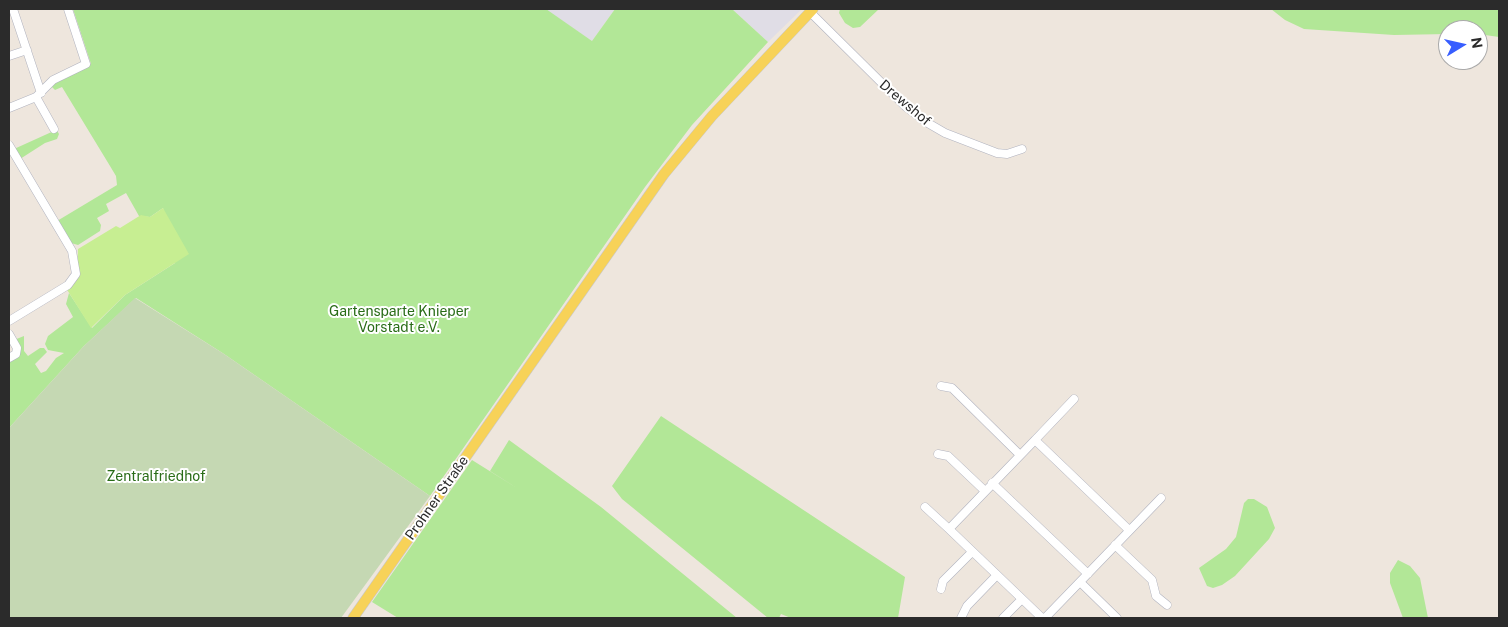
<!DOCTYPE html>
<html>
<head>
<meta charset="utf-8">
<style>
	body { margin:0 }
	#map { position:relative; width:1508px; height:627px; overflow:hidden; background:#eee6dd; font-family:"Public Sans",sans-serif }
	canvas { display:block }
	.frame { position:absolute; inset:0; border:10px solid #2b2b2b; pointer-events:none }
	.north { position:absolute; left:1438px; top:20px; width:50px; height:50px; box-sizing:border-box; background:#fff; border:1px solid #aaa; border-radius:50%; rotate:81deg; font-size:14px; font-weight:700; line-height:20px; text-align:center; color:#2b2b2b }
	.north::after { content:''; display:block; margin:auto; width:18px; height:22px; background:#385eff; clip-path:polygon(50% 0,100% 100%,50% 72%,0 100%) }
</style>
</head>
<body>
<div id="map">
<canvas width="1508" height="627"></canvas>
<div class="frame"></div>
<div class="north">N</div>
</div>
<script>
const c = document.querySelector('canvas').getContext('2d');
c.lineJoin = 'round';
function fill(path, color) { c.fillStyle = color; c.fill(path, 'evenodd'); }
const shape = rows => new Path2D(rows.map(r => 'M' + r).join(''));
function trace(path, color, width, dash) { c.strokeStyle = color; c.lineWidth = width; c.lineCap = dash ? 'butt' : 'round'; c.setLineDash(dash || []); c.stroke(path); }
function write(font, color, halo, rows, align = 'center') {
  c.font = font + ' "Public Sans",sans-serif'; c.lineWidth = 4; c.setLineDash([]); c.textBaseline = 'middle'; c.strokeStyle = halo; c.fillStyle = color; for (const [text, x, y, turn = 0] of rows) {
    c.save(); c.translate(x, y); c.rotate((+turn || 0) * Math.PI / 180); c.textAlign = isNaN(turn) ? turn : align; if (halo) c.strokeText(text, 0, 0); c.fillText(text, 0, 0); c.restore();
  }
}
const industrial = shape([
	[544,9,615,9,592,41],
	[732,9,802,9,768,42]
]);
const green = shape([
	[73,9,546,9,592,41,615,9,732,9,768,42,692,125,645,187,430,496,224,354,136,298,84,346,9,428,9,360,17,355,14,340,24,336,24,351,28,356,40,348,44,348,47,352,35,364,41,373,46,371,56,358,64,353,48,350,45,344,48,336,73,317,66,304,69,293,92,328,125,295,175,263,163,208,150,217,139,216,126,193,106,204,109,211,97,218,101,225,100,231,78,245,71,243,57,221,117,185,116,176,110,166,62,87,55,90,51,86,57,81,91,64],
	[840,9,879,9,860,27,853,28,845,23,839,13],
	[1271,9,1499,9,1499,37,1478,34,1478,30,1448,30,1448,34,1394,35,1304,29,1285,20],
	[52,122,59,134,57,139,45,143,20,159,14,149,56,130],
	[661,416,905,577,898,618,791,618,781,614,779,618,768,618,622,499,612,486],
	[509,440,601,507,737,618,398,618,372,602,472,460,520,490,490,471],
	[1248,499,1254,499,1267,507,1275,528,1269,539,1235,576,1222,585,1213,588,1207,586,1199,568,1226,549,1236,537,1244,503],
	[1398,560,1410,566,1420,578,1428,618,1403,618,1390,583,1390,573]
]);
const cemetery = shape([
	[135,298,224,354,430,496,341,618,9,618,9,428,84,346]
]);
const pitch = shape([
	[163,208,189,254,125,295,91,328,66,288,77,275,78,249,116,226,120,228,141,215,150,217]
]);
const minor = shape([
	[13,9,41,93],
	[810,12,906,107,926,122,945,133,997,153,1007,154,1022,149],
	[9,56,27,50],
	[36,97,54,129],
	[9,108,36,97,53,80,86,64,68,9],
	[9,145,72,251,76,274,68,285,9,321],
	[9,334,17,348,16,354,9,358],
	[941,386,952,388,1020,455],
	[1035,440,1074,399],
	[938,454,948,456,985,491],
	[992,483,1088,574],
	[925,507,949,529],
	[1115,545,1152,580,1156,596,1167,605],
	[1080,582,1117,618],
	[941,589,943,581,972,552],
	[961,618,967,606,996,576],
	[1003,618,1022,599],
	[1042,618,949,529,1035,440,1129,530],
	[1045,618,1161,498]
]);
const major = shape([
	[353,618,664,174,712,116,813,9]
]);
const streetNames = [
	["Drewshof",905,103,40],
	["Prohner Straße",437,498,-55]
];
const parkNames = [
	["Gartensparte Knieper",399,312],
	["Vorstadt e.V.",399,328],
	["Zentralfriedhof",156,477]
];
fill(industrial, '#e0dde6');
fill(green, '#b2e797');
fill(cemetery, '#c5d8b3');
fill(pitch, '#c7ee92');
trace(minor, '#b1b3bf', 9);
trace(major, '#c8c8c8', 11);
trace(minor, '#fff', 8);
trace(major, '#f7d258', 10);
write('14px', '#2b2b2b', '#fff', streetNames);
write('14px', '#296c17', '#fff', parkNames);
</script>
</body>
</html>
